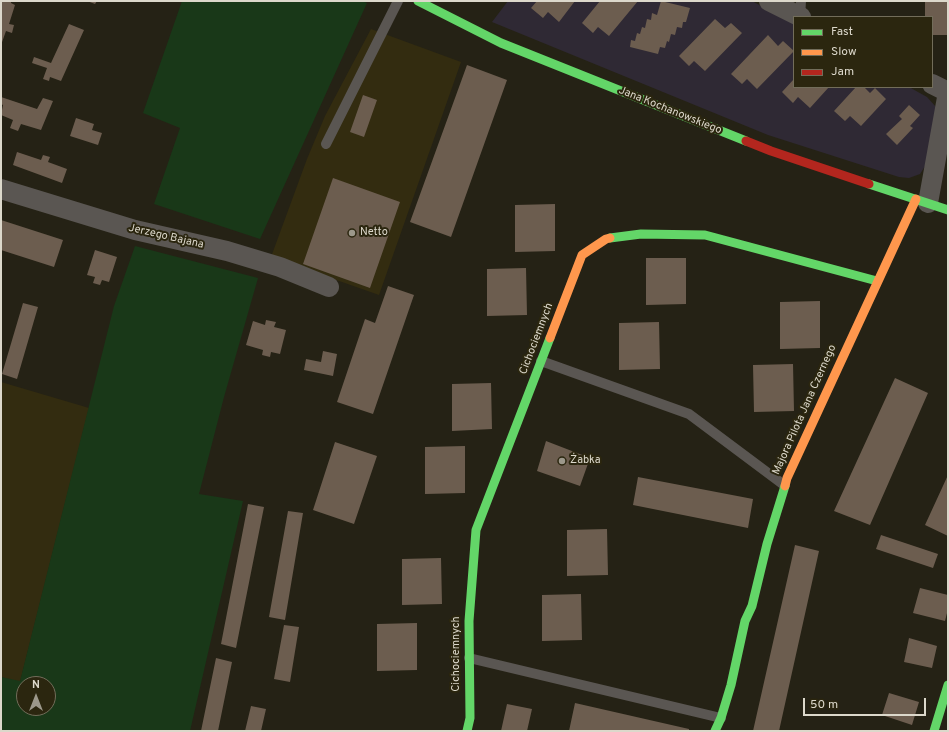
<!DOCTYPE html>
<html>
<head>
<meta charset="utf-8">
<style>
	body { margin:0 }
	#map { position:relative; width:949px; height:732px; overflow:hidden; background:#252215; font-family:Overpass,sans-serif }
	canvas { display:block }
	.frame { position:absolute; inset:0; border:2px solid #dcd8cb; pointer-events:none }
	.legend { position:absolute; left:793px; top:16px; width:140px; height:72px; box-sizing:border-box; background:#2b260f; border:1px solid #726d5a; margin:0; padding:5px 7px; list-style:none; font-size:12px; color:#dcd8cb }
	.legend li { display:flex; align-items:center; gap:8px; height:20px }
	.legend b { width:20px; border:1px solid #726d5a }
	.north { position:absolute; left:16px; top:676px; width:40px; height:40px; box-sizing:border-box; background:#2b260f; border:1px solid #726d5a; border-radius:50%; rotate:0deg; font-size:11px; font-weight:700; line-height:16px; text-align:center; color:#dcd8cb }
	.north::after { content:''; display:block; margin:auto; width:14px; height:18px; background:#9c988b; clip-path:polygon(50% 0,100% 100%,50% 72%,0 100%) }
	.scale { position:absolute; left:803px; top:698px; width:123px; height:18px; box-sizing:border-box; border:2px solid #dcd8cb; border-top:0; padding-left:5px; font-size:12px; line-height:14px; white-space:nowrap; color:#dcd8cb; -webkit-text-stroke:3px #2b260f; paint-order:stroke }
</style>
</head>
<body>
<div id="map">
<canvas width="949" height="732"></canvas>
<div class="frame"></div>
<ul class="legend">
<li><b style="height:5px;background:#63d668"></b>Fast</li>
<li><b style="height:5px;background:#ff974d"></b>Slow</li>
<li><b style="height:5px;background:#b3261e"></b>Jam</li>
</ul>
<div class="north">N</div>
<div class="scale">50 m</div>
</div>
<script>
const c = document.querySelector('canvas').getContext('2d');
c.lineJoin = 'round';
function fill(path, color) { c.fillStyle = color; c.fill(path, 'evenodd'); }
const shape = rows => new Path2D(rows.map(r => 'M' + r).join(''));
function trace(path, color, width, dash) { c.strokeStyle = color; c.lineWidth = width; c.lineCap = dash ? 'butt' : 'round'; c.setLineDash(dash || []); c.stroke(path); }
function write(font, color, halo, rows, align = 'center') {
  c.font = font + ' Overpass,sans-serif'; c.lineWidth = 4; c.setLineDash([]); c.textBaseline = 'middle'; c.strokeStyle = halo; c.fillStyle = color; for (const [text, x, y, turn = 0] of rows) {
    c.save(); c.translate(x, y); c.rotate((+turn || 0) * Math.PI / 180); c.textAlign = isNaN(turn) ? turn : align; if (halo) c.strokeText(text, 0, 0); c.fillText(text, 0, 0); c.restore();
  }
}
const built = shape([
	[371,29,461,62,379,295,271,257,307,159,325,116],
	[1,382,89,408,20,682,1,677]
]);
const industrial = shape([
	[508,1,752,1,794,24,794,87,909,87,927,97,936,107,929,160,920,174,909,178,899,177,768,135,492,22]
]);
const green = shape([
	[182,1,362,1,367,3,260,239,154,204,180,128,143,113],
	[135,246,258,278,224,397,199,494,243,501,190,731,1,731,1,677,20,681,114,306],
	[24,684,48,684,48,708,24,708]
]);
const building = shape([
	[1,1,11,1,11,3,15,5,9,24,14,25,12,33,6,31,1,45],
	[87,1,97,1,95,4],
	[537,1,575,1,559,22,548,12,543,18,531,8],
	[600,1,638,1,609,36,598,27,593,33,582,23],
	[661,1,690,8,686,22,683,22,682,28,677,27,675,35,671,34,669,42,667,41,665,48,660,47,658,54,630,47,631,40,635,41,637,33,640,34,642,27,645,28,647,19,651,20,652,13,657,15],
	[925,1,948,1,948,35,932,35,932,17,925,17],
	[715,19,725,28,731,23,742,33,705,71,694,61,689,66,679,56],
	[69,24,84,30,61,81,50,77,49,81,43,79,47,68,32,63,34,57,51,63],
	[768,35,778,46,783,41,794,51,757,89,747,79,742,84,731,74],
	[467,65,507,80,451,237,410,222],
	[794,79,794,87,829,87,810,108,798,97,793,103,782,92],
	[856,87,864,87,870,93,875,88,886,99,861,126,850,116,845,121,834,111],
	[363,95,377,100,364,137,350,132],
	[1,97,37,109,43,98,53,101,41,130,21,124,18,131,10,128,13,120,1,115,3,105,1,104],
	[909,105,920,115,910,126,913,128,897,145,886,134,902,119,899,116],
	[76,118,94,124,92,130,102,133,98,145,70,136],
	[17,152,41,160,43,155,50,157,48,162,67,169,62,183,13,165],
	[333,178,400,202,370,288,303,264],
	[555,204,555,251,515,252,515,205],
	[1,220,63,240,54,267,1,250],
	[95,250,117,257,109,282,102,280,100,285,93,283,95,277,87,275],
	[646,258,686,258,686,304,646,305],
	[526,268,527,315,487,316,487,269],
	[388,286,414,295,373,414,337,402,365,319,375,323],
	[820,301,820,348,780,349,780,302],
	[23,303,38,307,17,379,2,374],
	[266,320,276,322,274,327,286,330,280,354,271,352,270,357,262,355,263,350,246,345,253,321,265,325],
	[659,322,660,369,619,370,619,323],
	[323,351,337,354,333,376,304,370,306,359,321,362],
	[793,364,794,411,754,412,753,365],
	[895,378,928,393,870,525,834,511],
	[491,383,492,429,452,431,452,384],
	[546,441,590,458,580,486,537,471],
	[335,442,377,456,354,524,313,510],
	[465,446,465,493,425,494,425,447],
	[948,475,948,536,925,525],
	[638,477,753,499,748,528,633,505],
	[248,504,264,507,236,648,221,644],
	[288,511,303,513,285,620,269,617],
	[607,529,608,575,567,576,567,530],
	[881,535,938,554,933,568,876,549],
	[795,545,819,551,779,731,753,731],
	[441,558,442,604,402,605,402,559],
	[920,588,948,595,948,609,945,621,913,613],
	[581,594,582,640,542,641,542,595],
	[417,623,417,670,377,671,377,624],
	[284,625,299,627,290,682,274,679],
	[909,638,937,646,932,668,904,662],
	[216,658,232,662,218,731,201,731],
	[889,693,919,702,912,725,882,715],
	[575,703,689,729,689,731,569,731],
	[507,704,532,709,527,731,501,731],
	[251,706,266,709,261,731,245,731]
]);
const lane = shape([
	[800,17,801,1],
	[326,144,398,1],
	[541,361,689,414,784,485],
	[469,658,721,718]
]);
const street = shape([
	[769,1,801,17],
	[1,189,135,230,227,251,280,267,329,287],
	[928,203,948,92,932,84]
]);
const fast = shape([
	[418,1,501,43,746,141],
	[869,184,948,210],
	[610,238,641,234,705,235,877,281],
	[467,731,470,718,469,621,476,530,550,338],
	[715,731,721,718,731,685,745,621,752,606,767,544,785,486],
	[934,731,948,685]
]);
const slow = shape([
	[550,338,582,255,606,239,610,238],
	[785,486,787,478,916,199]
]);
const jam = shape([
	[746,141,771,151,869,184]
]);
const markers = [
	[352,233,4,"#9c988b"],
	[562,461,4,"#9c988b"]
];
const streetNames = [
	["Jana Kochanowskiego",670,111,22],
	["Jerzego Bajana",166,237,13],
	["Cichociemnych",537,339,-69],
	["Majora Pilota Jana Czernego",805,410,-66],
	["Cichociemnych",457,654,-90]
];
const poiNames = [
	["Netto",360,233],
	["Żabka",570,461]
];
fill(built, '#332c10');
fill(industrial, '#2f2934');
fill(green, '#193818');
fill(building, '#6c5d4f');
trace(lane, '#5a5652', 10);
trace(street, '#5a5652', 20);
trace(fast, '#63d668', 9);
trace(slow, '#ff974d', 9);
trace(jam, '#b3261e', 9);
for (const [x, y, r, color] of markers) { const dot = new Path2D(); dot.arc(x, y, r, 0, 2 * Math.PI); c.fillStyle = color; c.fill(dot); trace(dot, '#2b260f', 1.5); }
write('11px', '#dcd8cb', '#2b260f', streetNames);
write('11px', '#dcd8cb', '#2b260f', poiNames, 'left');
</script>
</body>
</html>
